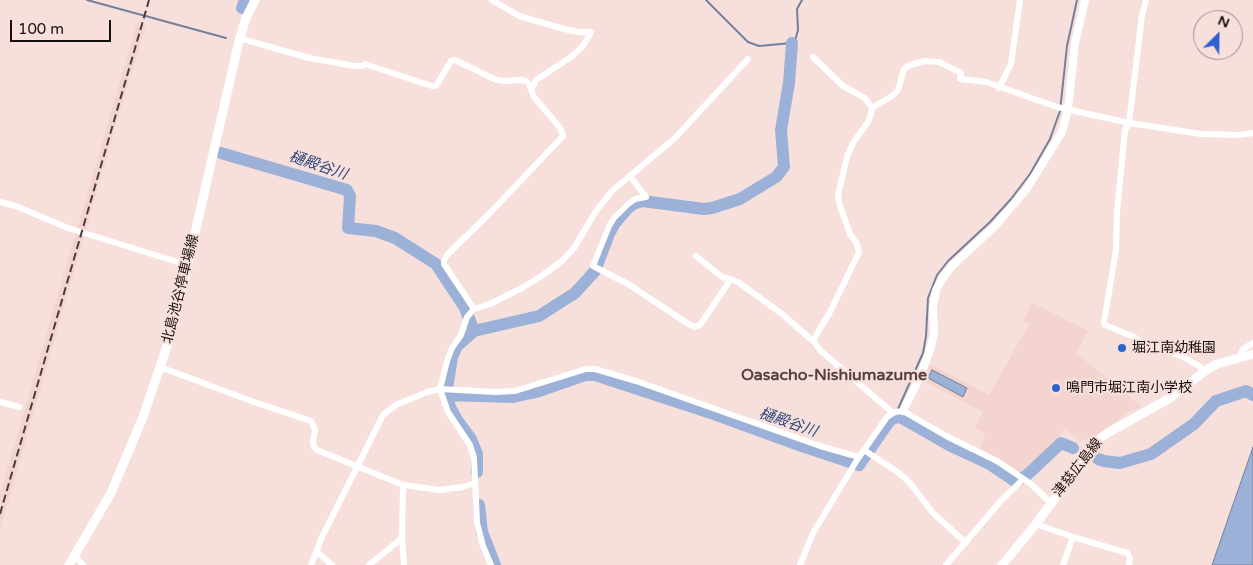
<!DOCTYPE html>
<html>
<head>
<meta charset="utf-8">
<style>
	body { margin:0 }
	#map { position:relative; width:1253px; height:565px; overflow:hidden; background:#f7e0dc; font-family:"Varela Round",sans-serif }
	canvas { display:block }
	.north { position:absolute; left:1193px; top:10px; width:50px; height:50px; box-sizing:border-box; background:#f7e0dc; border:1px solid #9d8c8a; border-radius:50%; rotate:23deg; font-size:14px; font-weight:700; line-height:20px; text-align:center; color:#170f0e }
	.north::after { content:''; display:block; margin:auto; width:18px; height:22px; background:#2f62d0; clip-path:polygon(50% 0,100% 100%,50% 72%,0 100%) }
	.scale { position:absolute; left:10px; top:20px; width:101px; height:22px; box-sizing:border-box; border:2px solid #170f0e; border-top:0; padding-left:6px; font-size:15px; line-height:18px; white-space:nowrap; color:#170f0e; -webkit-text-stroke:4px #f7e0dc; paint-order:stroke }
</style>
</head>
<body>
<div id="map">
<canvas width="1253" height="565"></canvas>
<div class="north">N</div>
<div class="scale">100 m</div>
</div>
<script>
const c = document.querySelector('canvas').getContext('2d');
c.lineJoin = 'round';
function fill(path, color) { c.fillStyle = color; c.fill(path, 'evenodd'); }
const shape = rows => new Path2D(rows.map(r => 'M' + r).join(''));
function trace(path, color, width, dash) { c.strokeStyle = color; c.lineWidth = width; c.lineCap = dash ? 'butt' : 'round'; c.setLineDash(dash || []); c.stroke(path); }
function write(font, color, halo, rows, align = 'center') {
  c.font = font + ' "Varela Round","Noto Sans JP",sans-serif'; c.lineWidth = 4.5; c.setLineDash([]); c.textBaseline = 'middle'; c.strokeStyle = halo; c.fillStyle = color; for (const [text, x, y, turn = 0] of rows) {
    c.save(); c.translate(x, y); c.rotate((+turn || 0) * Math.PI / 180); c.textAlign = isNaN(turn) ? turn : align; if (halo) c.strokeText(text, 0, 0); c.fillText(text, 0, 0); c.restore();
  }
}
const built = shape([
	[137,23,146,25,116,124,0,530,0,494],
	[1031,302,1088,331,1076,353,1141,406,1129,412,1098,435,1080,441,1065,429,1043,455,1022,473,980,449,985,433,975,427,983,412,922,380,930,364,989,395,1029,324,1024,321]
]);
const water = shape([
	[932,370,967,388,963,397,928,378,932,370],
	[1253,447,1253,565,1212,565,1253,447]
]);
const stream = shape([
	[87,0,226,38],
	[706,0,748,42,759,46,792,43,795,41,798,30,797,9,802,0],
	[898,409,923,353,926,336,928,298,937,275,948,261,990,222,1011,199,1030,174,1050,139,1060,111,1067,46,1077,0]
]);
const river = shape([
	[242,8,245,0],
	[221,153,347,190,350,196,348,228,376,231,395,238,436,264,465,308,474,331,539,316,575,293,595,271,609,234,615,223,626,210,633,204,642,201,704,209,712,208,740,199,776,177,784,167,781,130,789,83,792,43],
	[474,331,457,346,452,357,446,395,513,397,536,392,585,375,595,375,714,414,799,445,859,465,890,420,898,417,902,418,951,446,988,463,1015,481,1026,476,1061,443,1073,448],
	[446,395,450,407,457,420,471,439,477,454,477,472],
	[1098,459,1104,461,1120,463,1151,454,1194,424,1216,401,1246,391,1253,395],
	[479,505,482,532,495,565]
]);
const minor = shape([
	[492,0,519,16,564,29,579,32,591,32,583,46,571,57,536,80,532,89],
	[239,38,309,58,355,66,362,66,365,64,432,86,436,86,451,61,455,60,496,80,504,81,520,80,526,81,529,84,534,97,561,129,563,136,490,213,447,255,444,261,444,264,474,309],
	[999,88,1011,64,1020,0],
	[872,108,892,96,898,90,904,69,910,65,925,61,939,62,961,73,960,79,986,82,1057,107,1129,123,1142,15,1146,0],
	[630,176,646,197,635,199,628,204,614,218,609,226,593,266,628,284,690,325,695,327,700,325,727,285,730,279,722,277,696,256],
	[0,202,16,206,68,228,187,265],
	[730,279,738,282,782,314,813,341,821,351,893,413],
	[813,341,831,310,859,252,857,244,850,234,840,206,838,195,847,157,853,143,868,122,871,114,872,108,865,98,843,86,813,57],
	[1239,357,1243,349,1253,343],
	[160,367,254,402,311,421,315,430,313,442,314,447,317,450,403,485,439,490,463,487,475,483],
	[1205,371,1199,366,1183,357,1167,350,1155,349,1134,337,1105,325,1104,322,1116,250,1117,212,1125,130,1129,123,1201,134,1240,135,1253,133],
	[0,402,19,407],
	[864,450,899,473,909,482,933,513,966,543],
	[1036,524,1073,537,1127,553,1130,558,1129,565],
	[402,538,403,485],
	[317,552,332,565],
	[74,555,83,565],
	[311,565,322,537,383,415,396,405,427,392,440,389,495,392,515,391,586,369,595,369,636,381,820,446,859,457],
	[369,565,402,538,404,565],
	[491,565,483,546,477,523,474,458,470,445,448,412,440,389,447,361,452,348,461,335,467,317,474,309,490,304,522,288,540,277,562,261,574,248,596,211,612,191,675,138,748,59],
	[800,565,813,533,857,460,887,417,895,412,903,411,948,437,997,461,1031,484,1051,503],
	[946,565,999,503,1023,479],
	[1063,565,1073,537]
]);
const tertiary = shape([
	[903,411,920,377,930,350,934,334,933,308,936,290,944,276,953,265,995,226,1026,190,1062,132,1068,109,1075,43,1085,0]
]);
const secondary = shape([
	[69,565,111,493,143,417,160,367,174,325,239,41,246,18,255,0],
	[1002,565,1036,524,1096,442,1106,434,1170,398,1205,371,1217,364,1253,354]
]);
const rail = shape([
	[0,514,149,0]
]);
const markers = [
	[1122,348,5,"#2f62d0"],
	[1056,388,5,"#2f62d0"]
];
const streetNames = [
	["北島池谷停車場線",181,289,-76],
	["津慈広島線",1078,468,-52]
];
const poiNames = [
	["堀江南幼稚園",1132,348],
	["鳴門市堀江南小学校",1066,388]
];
const waterNames = [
	["樋殿谷川",318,166,19],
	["樋殿谷川",788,423,19]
];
const quarterNames = [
	["Oasacho-Nishiumazume",834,376]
];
fill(built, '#f4d4cf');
fill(water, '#9cb1d8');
trace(water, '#74809b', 1);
trace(stream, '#74809b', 2);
trace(river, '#9cb1d8', 12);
trace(minor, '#fff', 6);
trace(tertiary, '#fff', 8);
trace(secondary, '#fff', 9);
trace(rail, '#493d3c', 2, [8, 4]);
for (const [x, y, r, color] of markers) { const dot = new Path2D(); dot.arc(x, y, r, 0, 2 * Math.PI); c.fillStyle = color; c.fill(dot); trace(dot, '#f7e0dc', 2); }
write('14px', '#170f0e', '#f7e0dc', streetNames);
write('14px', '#170f0e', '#f7e0dc', poiNames, 'left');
write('italic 15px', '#2c4578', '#f7e0dc', waterNames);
write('bold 16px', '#55423f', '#f7e0dc', quarterNames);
</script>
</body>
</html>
